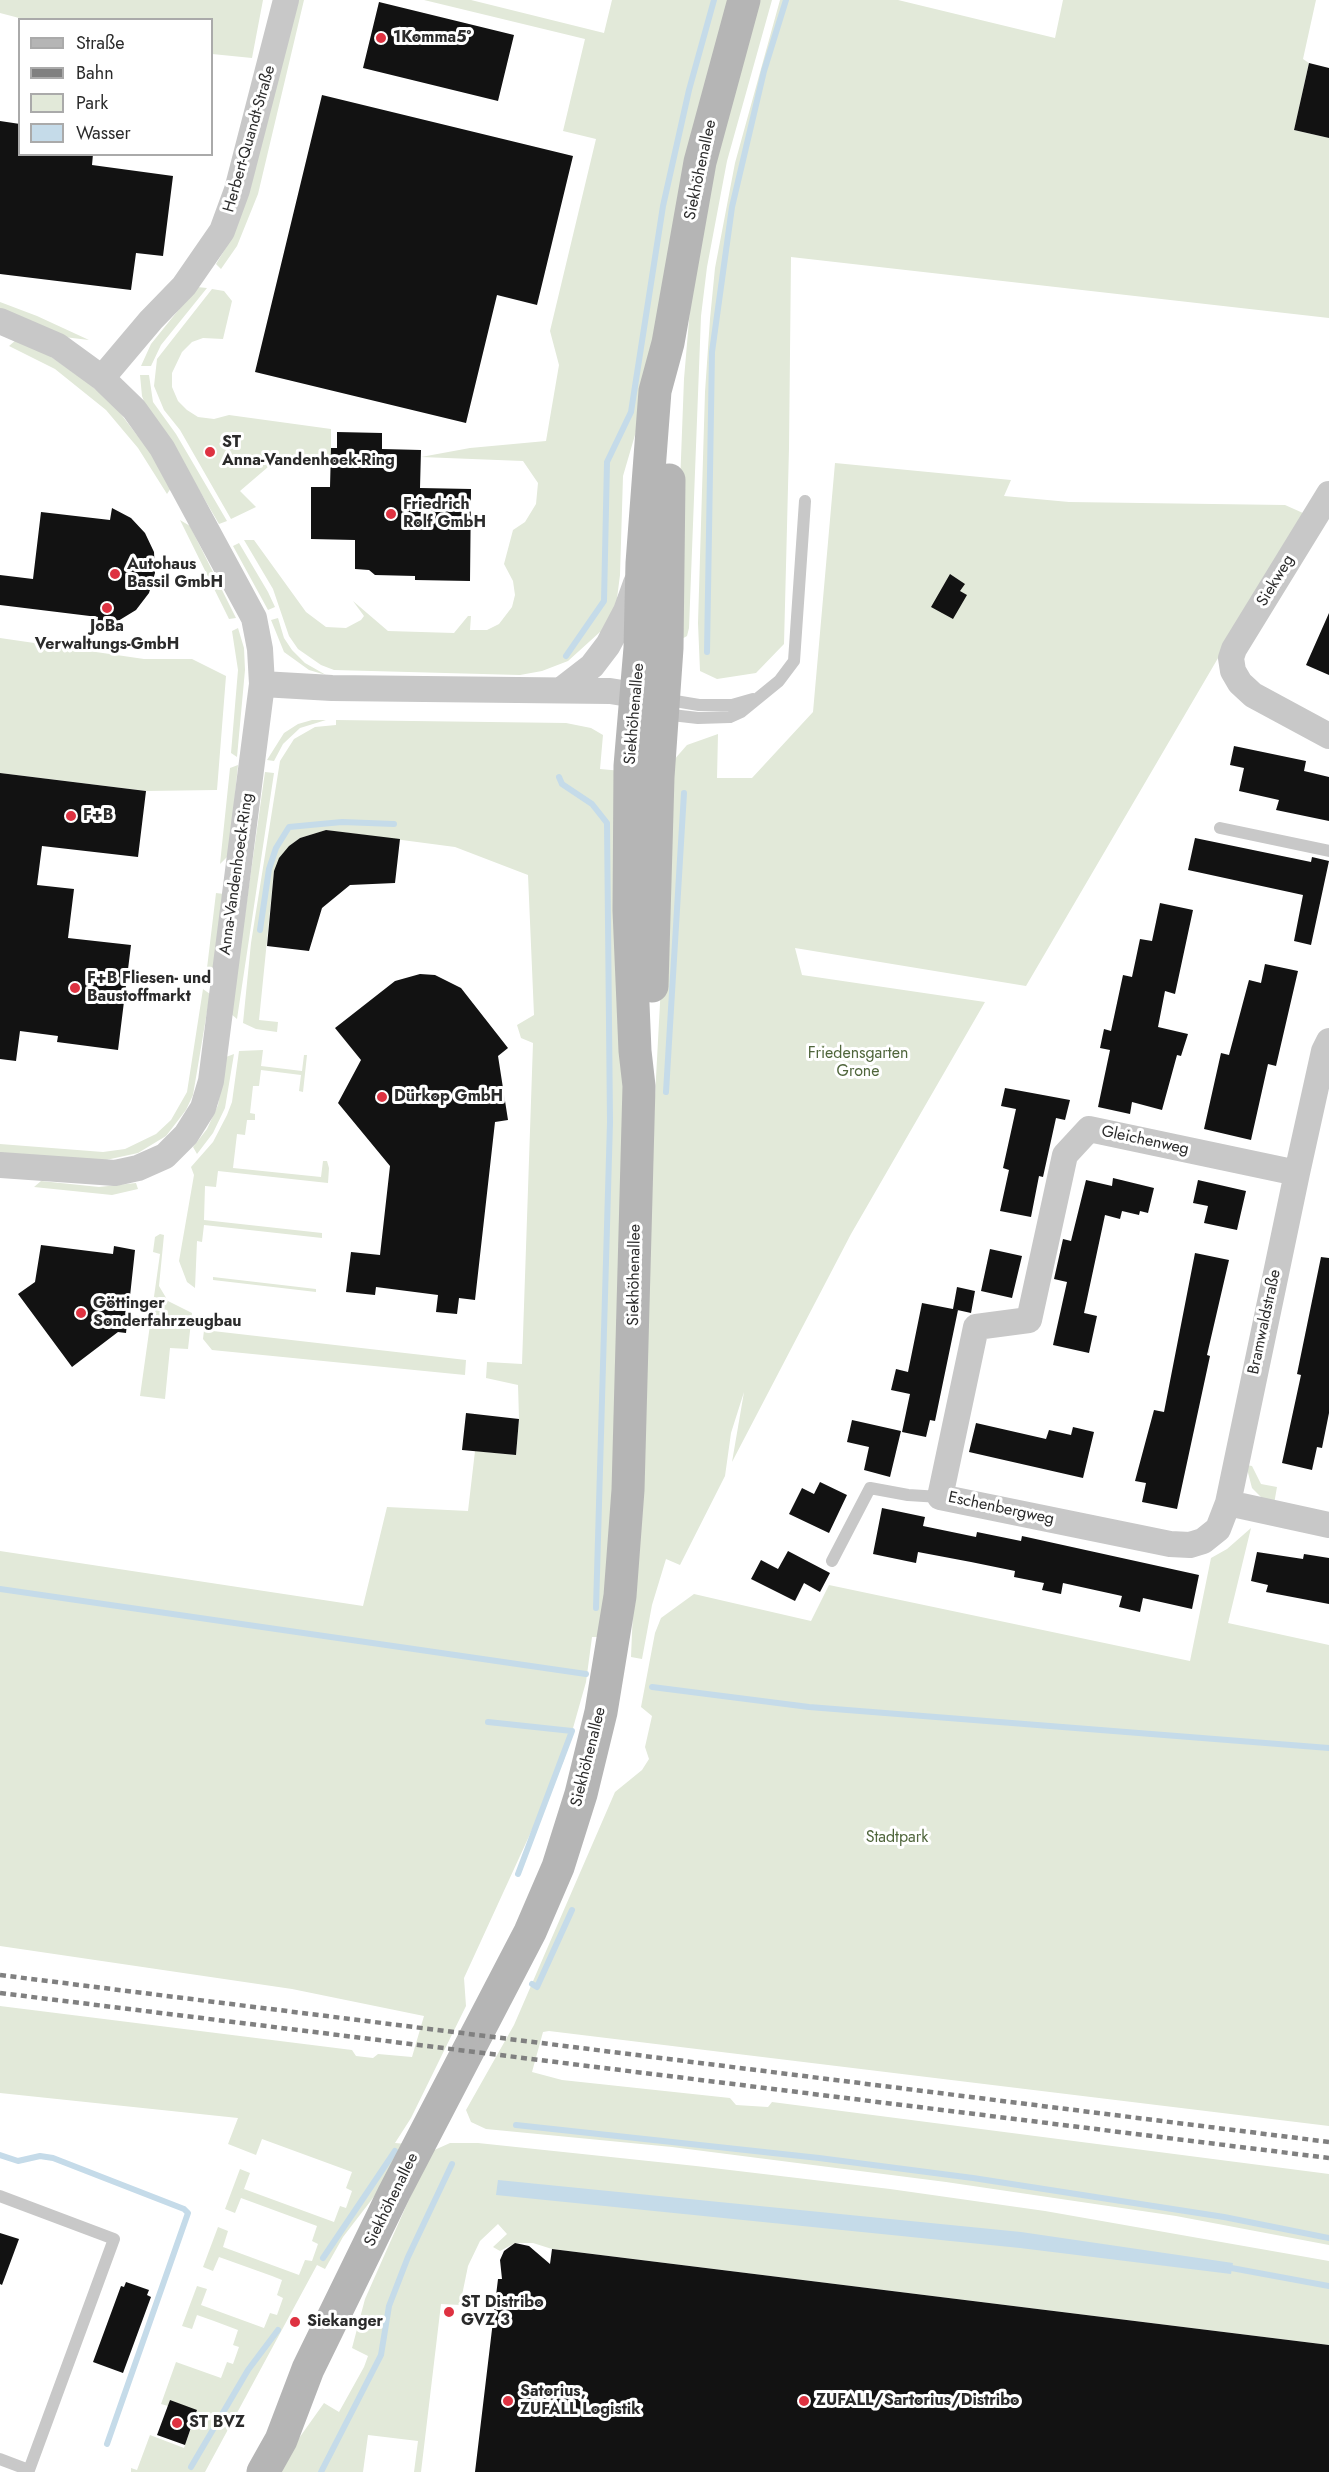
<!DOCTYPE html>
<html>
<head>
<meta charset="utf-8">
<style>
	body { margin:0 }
	#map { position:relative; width:1329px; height:2472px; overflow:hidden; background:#fff; font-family:Jost,sans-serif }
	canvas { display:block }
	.legend { position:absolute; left:18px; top:18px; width:195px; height:138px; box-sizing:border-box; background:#fff; border:2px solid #aaa; margin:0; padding:8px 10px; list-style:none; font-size:18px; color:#2b2b2b }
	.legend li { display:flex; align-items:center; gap:12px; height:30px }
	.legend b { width:30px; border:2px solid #aaa }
</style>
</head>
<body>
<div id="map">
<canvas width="1329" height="2472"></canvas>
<ul class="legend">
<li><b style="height:8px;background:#b5b5b5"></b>Straße</li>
<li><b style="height:8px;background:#808080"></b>Bahn</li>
<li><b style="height:16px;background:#e2e9d9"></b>Park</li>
<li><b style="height:16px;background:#c5dbe9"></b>Wasser</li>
</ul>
</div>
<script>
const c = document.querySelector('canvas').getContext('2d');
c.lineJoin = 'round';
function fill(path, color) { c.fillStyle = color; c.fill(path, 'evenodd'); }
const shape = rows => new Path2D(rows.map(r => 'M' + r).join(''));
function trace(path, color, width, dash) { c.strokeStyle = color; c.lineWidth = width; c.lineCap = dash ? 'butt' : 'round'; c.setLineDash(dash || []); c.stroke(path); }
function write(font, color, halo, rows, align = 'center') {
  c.font = font + ' Jost,sans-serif'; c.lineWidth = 6; c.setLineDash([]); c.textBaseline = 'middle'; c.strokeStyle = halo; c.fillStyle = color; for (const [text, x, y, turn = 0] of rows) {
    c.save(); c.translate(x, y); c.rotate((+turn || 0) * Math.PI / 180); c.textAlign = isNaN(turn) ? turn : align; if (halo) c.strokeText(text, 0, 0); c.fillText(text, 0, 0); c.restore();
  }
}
const green = shape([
	[0,0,263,0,252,58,212,54,212,20,23,19,0,13],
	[296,0,304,0,258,194,237,246,221,269,216,264,230,241,250,190],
	[424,0,471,0,604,33,612,0,729,0,642,411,623,476,620,575,615,614,604,635,600,632,568,661,542,671,520,675,334,670,321,665,298,649,289,636,273,589,244,540,254,540,306,612,326,627,346,628,361,620,364,616,353,601,388,631,454,633,468,616,471,616,470,630,487,630,499,624,512,607,515,595,513,581,504,564,513,530,525,522,536,504,538,483,523,461,421,457,470,448,546,441,559,365,550,331,596,139,563,131,585,39],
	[757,0,772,0,727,161,707,267,701,316,689,628,687,636,680,640,675,616,684,379,695,250,730,95],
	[780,0,898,0,1055,38,1063,0,1316,0,1303,59,1309,63,1294,130,1329,138,1329,318,791,257,789,448,784,644,756,673,717,679,700,671,698,623,705,392,710,319,715,268,735,163],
	[197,287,207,288,161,345,151,366,141,366,151,344],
	[212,289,224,291,232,301,223,339,203,338,192,342,182,352,172,373,172,387,178,401,187,410,198,417,214,419,229,415,331,429,331,459,290,457,275,461,240,491,256,507,231,519,180,430,164,410,154,386,157,359],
	[0,302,37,316,89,340,64,337,0,309],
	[16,340,47,354,88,383,114,405,156,460,171,488,167,494,138,448,106,410,55,369,9,346],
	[140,375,149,375,153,402,176,434,227,521,219,524,168,437,147,409,142,396],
	[835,463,1011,480,1004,496,1069,502,1285,505,1303,513,1026,986,795,948,802,975,985,1002,851,1234,732,1462,744,1392,731,1433,725,1476,680,1565,666,1559,652,1605,642,1659,631,1657,654,1115,673,761,687,745,718,734,717,778,752,778,813,712],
	[180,520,190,526,236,618,229,619],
	[239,543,268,592,275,607,268,610,233,546],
	[278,618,284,638,292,650,305,663,326,675,309,670,284,652,271,620],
	[238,628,244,648,245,670,237,757,231,753,238,670,232,631],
	[0,638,144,659,192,659,226,676,217,790,146,791,0,773],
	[312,720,326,720,300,728,283,744,274,761,267,760,284,733,298,724],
	[336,720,566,723,591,728,603,735,600,769,622,771,624,1050,616,1531,604,1637,592,1637,586,1682,564,1760,464,1978,466,2006,411,2118,395,2143,407,2144,376,2194,343,2237,325,2269,317,2265,205,2472,131,2472,131,2468,137,2470,150,2435,184,2448,197,2411,170,2400,168,2406,161,2404,176,2362,221,2378,227,2362,233,2364,239,2347,233,2345,238,2330,214,2321,197,2315,192,2329,182,2326,197,2286,207,2289,201,2305,264,2328,270,2313,277,2315,283,2298,277,2295,282,2280,272,2276,219,2257,213,2271,203,2267,218,2227,228,2231,223,2247,299,2275,305,2260,312,2261,318,2244,312,2241,317,2226,241,2198,235,2213,225,2209,240,2169,250,2173,244,2189,334,2222,340,2206,346,2208,352,2191,346,2188,352,2172,262,2139,256,2155,228,2144,238,2118,0,2093,0,2006,352,2050,356,2056,373,2058,378,2054,412,2057,424,2016,292,1989,0,1946,0,1551,363,1606,387,1507,468,1511,475,1451,516,1455,519,1419,518,1385,486,1378,487,1362,522,1364,533,1043,521,1038,517,1025,534,1015,528,875,455,847,326,830,300,838,289,846,274,871,259,1020,278,1022,277,1032,256,1029,243,1023,251,943,280,761,294,739,315,727,336,725],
	[238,765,229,855,220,864,230,768],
	[265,772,274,773,237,1019,231,1014],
	[216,893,224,894,214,968,207,968],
	[203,989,210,994,193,1095,186,1110,166,1136,138,1153,106,1160,0,1153,0,1144,103,1152,125,1149,156,1134,171,1120,187,1092],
	[263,1050,261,1066,302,1071,304,1055,307,1055,303,1092,299,1091,301,1075,261,1070,259,1086,253,1086,250,1113,255,1114,255,1120,247,1120,245,1135,237,1134,233,1168,321,1177,323,1161,327,1161,329,1168,328,1183,218,1171,216,1187,205,1186,204,1220,322,1233,322,1238,204,1225,202,1242,197,1241,195,1288,187,1282,179,1261,194,1175,191,1167,213,1142,227,1115,232,1102,239,1051],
	[234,1054,225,1108,213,1133,197,1154,193,1147,207,1129,218,1105,226,1057],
	[41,1181,99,1187,136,1183,138,1189,112,1195,34,1187],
	[160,1234,164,1235,159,1286,168,1301,192,1313,188,1349,170,1348,165,1399,140,1396,160,1254,153,1252,155,1237],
	[213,1277,316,1289,316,1292,213,1280],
	[204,1330,466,1360,465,1375,212,1350,203,1339],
	[1246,1465,1252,1466,1261,1484,1277,1487,1274,1504,1264,1500,1252,1488],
	[1251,1528,1228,1623,1329,1645,1329,2126,549,2031,543,2032,532,2072,562,2080,730,2098,736,2105,768,2107,772,2102,1329,2174,1329,2245,1176,2216,946,2182,672,2147,486,2129,471,2122,466,2110,514,2025,615,1792,642,1770,649,1759,645,1747,652,1716,641,1707,655,1633,661,1618,694,1594,811,1621,829,1585,1190,1661,1211,1558,1227,1549],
	[450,2143,478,2143,696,2166,890,2189,1045,2211,1329,2261,1329,2345,552,2249,533,2243,515,2243,500,2251,493,2247,507,2234,498,2224,480,2241,468,2266,460,2305,441,2304,421,2472,414,2472,418,2441,368,2435,363,2472,275,2472,324,2403,339,2412,364,2367,368,2356,352,2348,365,2299,430,2152]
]);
const water = shape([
	[498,2180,1021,2232,1233,2263,1231,2274,1020,2248,496,2195]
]);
const stream = shape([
	[707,652,712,352,732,207,764,71,786,0],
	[566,656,604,601,607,462,631,412,663,206,689,90,714,0],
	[559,777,562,784,592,804,607,823,610,1122,596,1608],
	[260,930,269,869,276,848,289,827,342,822,394,824],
	[666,1092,684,793],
	[0,1589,586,1674],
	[652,1687,809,1707,1329,1748],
	[488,1722,572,1731,518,1874],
	[532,1984,537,1987,572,1910],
	[516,2125,819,2158,973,2178,1224,2217,1329,2238],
	[0,2155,18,2161,40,2156,53,2158,184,2209,188,2213,107,2444],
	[323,2258,395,2151],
	[1226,2267,1329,2286],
	[191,2467,248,2370,278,2330],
	[321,2472,381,2355,389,2306,408,2257,452,2164]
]);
const building = shape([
	[379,2,514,35,498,101,363,68],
	[1309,63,1329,68,1329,138,1294,130],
	[322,95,573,156,537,305,497,295,466,423,255,372],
	[0,121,20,124,20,154,93,154,92,165,173,176,163,256,136,253,131,290,0,274],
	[337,432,382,433,382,449,421,450,420,488,471,489,470,581,415,580,415,576,375,575,369,570,355,569,355,540,311,539,311,487,330,487,331,448,337,448],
	[112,508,131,518,145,533,154,552,155,573,149,593,136,610,118,621,97,626,98,617,0,605,0,575,33,579,41,512,110,520],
	[950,574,965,584,960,591,967,595,953,619,931,607],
	[1329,613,1329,675,1306,665],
	[1234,746,1306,761,1304,771,1329,777,1329,821,1276,810,1279,800,1239,791,1244,768,1230,765],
	[0,773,146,791,138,857,42,846,37,885,74,889,68,938,131,945,118,1050,57,1042,58,1036,20,1031,16,1061,0,1059],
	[326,830,400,839,395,883,350,885,322,908,309,951,267,946,274,871,279,858,289,846,300,838],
	[1195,838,1311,862,1312,857,1329,861,1311,945,1294,941,1303,895,1188,870],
	[1160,903,1193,910,1175,994,1165,991,1158,1027,1188,1034,1181,1056,1177,1055,1162,1110,1132,1102,1130,1114,1098,1107,1110,1050,1100,1048,1104,1029,1111,1031,1123,975,1132,977,1140,939,1152,941],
	[1265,964,1298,971,1276,1066,1268,1064,1251,1140,1204,1129,1221,1053,1229,1055,1249,980,1261,983],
	[420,974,435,975,461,988,508,1048,498,1056,508,1120,495,1122,475,1300,459,1298,457,1314,436,1312,438,1295,376,1287,375,1295,346,1292,351,1252,380,1255,390,1166,338,1103,361,1060,335,1028,395,981],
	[1005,1088,1070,1100,1065,1120,1056,1118,1043,1177,1039,1176,1031,1217,1000,1211,1009,1170,1003,1168,1016,1109,1001,1106],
	[1113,1178,1154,1188,1148,1213,1140,1211,1139,1215,1122,1211,1120,1219,1105,1215,1084,1313,1097,1316,1089,1353,1053,1345,1067,1282,1054,1279,1063,1239,1071,1241,1086,1180,1112,1186],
	[1198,1180,1246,1191,1237,1230,1204,1223,1208,1206,1193,1203],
	[41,1245,113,1254,114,1246,135,1250,126,1333,118,1332,72,1367,18,1294,35,1282],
	[990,1249,1022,1256,1012,1298,981,1291],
	[1195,1253,1229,1260,1207,1355,1210,1356,1177,1509,1142,1502,1146,1483,1135,1481,1154,1410,1164,1412],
	[1321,1257,1329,1258,1329,1413,1322,1448,1317,1447,1312,1470,1282,1463,1301,1375,1297,1374],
	[957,1287,975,1291,971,1313,953,1309],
	[922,1303,958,1310,935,1421,930,1420,926,1437,902,1432,910,1394,891,1390,896,1369,908,1372],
	[466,1413,519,1419,516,1455,462,1450],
	[852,1420,901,1431,890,1477,864,1470,869,1447,847,1442],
	[976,1423,1046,1439,1049,1430,1071,1435,1073,1427,1094,1432,1083,1478,969,1452],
	[820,1482,847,1495,829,1533,789,1514,802,1488,814,1494],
	[882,1508,925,1517,923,1526,976,1537,977,1532,1021,1541,1022,1536,1199,1575,1192,1609,1143,1598,1140,1612,1119,1607,1122,1596,1063,1583,1061,1594,1042,1590,1044,1583,1014,1577,1015,1571,971,1562,918,1552,916,1563,873,1554],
	[788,1551,830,1573,820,1592,804,1583,795,1601,751,1579,761,1560,778,1569],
	[1257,1552,1303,1559,1304,1554,1329,1558,1329,1604,1266,1592,1268,1585,1251,1581],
	[0,2233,19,2239,2,2285,0,2284],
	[515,2243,529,2246,550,2264,552,2249,1329,2345,1329,2472,475,2472,498,2279,502,2279,500,2260,504,2251],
	[126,2282,149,2290,147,2295,151,2297,123,2373,93,2362,121,2286,124,2287],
	[170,2400,197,2410,185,2445,157,2435]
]);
const service = shape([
	[663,699,699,705,732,705,753,699],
	[663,714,698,718,730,717,741,712,779,681,794,661,805,501],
	[1220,828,1329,851],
	[832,1561,870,1488,908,1495,940,1497],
	[0,2196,114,2239,29,2470,0,2459]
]);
const minor = shape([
	[0,321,58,346,102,378,134,409,162,448,254,618,260,649,262,684,211,1081,203,1108,186,1135,165,1156,138,1168,115,1173,0,1165],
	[102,378,151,320,184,286,222,231,237,190,286,0],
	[1329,494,1234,649,1231,658,1233,671,1240,683,1253,695,1329,736],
	[262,684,332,688,610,691,654,698],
	[561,690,592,666,608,645,626,611,636,583],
	[1297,1173,1089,1129,1065,1155,1029,1320,976,1327,940,1497,1170,1544,1190,1545,1203,1541,1218,1529,1228,1503,1297,1173,1324,1051,1329,1041],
	[1228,1503,1329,1525]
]);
const secondary = shape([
	[652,986,658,777,667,648,669,480],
	[263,2472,281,2440,308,2369,394,2193,530,1932,558,1867,581,1794,601,1712,620,1596,628,1490,639,1086,635,1051,629,910,630,766,640,648,642,563,655,391,668,343,700,162,744,0]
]);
const rail = shape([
	[0,1975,1329,2142],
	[0,1993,1329,2158]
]);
const markers = [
	[381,38,6,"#de3241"],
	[210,452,6,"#de3241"],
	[391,514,6,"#de3241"],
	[115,574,6,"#de3241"],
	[107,608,6,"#de3241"],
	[71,816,6,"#de3241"],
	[75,988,6,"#de3241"],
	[382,1097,6,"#de3241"],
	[81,1313,6,"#de3241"],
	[449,2312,6,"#de3241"],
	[295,2322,6,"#de3241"],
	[508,2401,6,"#de3241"],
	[804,2401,6,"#de3241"],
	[177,2423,6,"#de3241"]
];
const poiNames = [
	["1Komma5°",393,38],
	["ST",222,443],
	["Anna-Vandenhoek-Ring",222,461],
	["Friedrich",403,505],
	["Rolf GmbH",403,523],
	["Autohaus",127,565],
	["Bassil GmbH",127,583],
	["JoBa",107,627,"center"],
	["Verwaltungs-GmbH",107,645,"center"],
	["F+B",83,816],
	["F+B Fliesen- und",87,979],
	["Baustoffmarkt",87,997],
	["Dürkop GmbH",394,1097],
	["Göttinger",93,1304],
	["Sonderfahrzeugbau",93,1322],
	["ST Distribo",461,2303],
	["GVZ 3",461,2321],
	["Siekanger",307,2322],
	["Satorius,",520,2392],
	["ZUFALL Logistik",520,2410],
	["ZUFALL/Sartorius/Distribo",816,2401],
	["ST BVZ",189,2423]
];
const streetNames = [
	["Herbert-Quandt-Straße",250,139,-74],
	["Siekhöhenallee",701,170,-78],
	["Siekweg",1276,581,-59],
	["Siekhöhenallee",635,714,-85],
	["Anna-Vandenhoeck-Ring",237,874,-82],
	["Gleichenweg",1145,1141,12],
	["Siekhöhenallee",635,1275,-89],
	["Bramwaldstraße",1265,1322,-78],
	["Eschenbergweg",1001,1509,12],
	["Siekhöhenallee",589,1757,-76],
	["Siekhöhenallee",392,2200,-64]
];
const parkNames = [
	["Friedensgarten",858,1054],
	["Grone",858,1072],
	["Stadtpark",897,1838]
];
fill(green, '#e2e9d9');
fill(water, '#c5dbe9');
trace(stream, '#c5dbe9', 6);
fill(building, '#121212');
trace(service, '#c8c8c8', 12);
trace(minor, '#c8c8c8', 26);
trace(secondary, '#b5b5b5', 33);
trace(rail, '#808080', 4.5, [6, 4.5]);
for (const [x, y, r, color] of markers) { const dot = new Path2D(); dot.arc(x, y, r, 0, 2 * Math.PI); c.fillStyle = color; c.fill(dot); trace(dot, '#fff', 2); }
write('bold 16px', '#2b2b2b', '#fff', poiNames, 'left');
write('16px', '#2b2b2b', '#fff', streetNames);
write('16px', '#4f653b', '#fff', parkNames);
</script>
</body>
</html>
